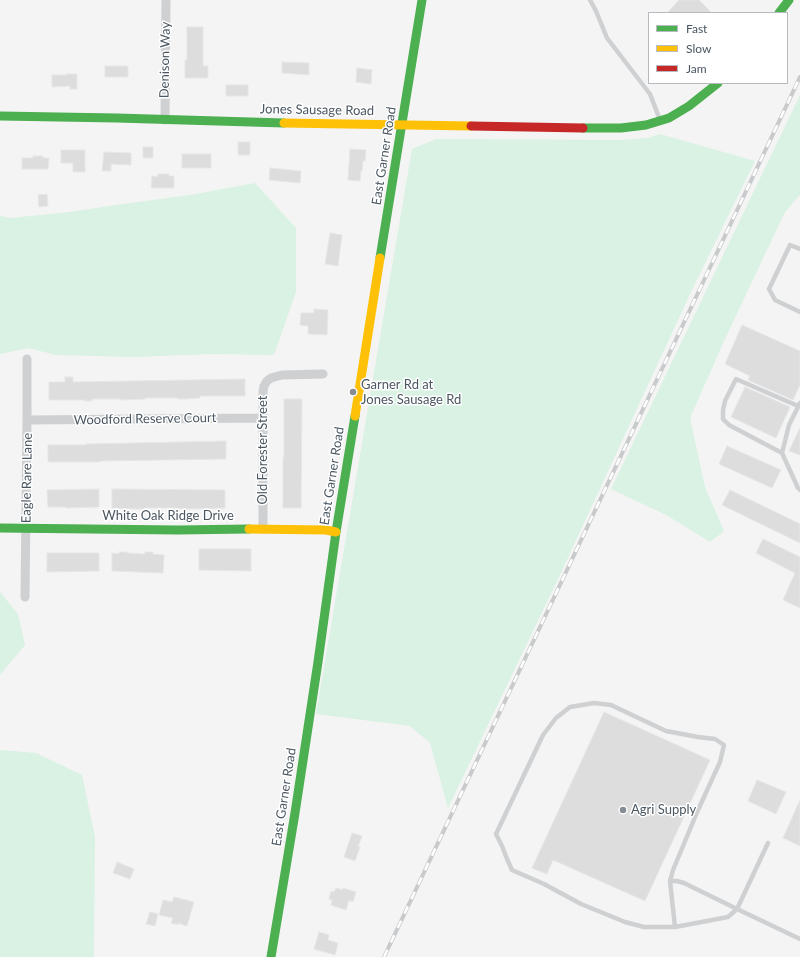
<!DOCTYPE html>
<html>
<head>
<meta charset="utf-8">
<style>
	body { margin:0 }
	#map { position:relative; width:800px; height:957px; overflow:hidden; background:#f4f4f4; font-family:Lato,sans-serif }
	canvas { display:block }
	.legend { position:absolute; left:648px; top:12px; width:140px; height:72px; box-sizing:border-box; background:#fff; border:1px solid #b7bbc0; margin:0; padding:5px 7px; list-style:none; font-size:12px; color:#4a5661 }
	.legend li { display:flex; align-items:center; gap:8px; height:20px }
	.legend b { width:20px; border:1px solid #b7bbc0 }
</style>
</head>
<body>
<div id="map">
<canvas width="800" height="957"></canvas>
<ul class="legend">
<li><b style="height:5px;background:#4caf50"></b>Fast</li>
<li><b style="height:5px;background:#ffc107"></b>Slow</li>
<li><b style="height:5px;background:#c62828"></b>Jam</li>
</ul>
</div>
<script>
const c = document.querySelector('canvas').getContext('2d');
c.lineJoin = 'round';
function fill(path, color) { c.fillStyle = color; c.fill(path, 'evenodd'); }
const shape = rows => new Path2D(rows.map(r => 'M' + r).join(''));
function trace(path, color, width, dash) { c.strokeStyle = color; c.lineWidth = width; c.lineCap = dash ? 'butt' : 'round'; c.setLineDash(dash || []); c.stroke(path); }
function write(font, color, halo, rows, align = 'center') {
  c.font = font + ' Lato,sans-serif'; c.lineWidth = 3; c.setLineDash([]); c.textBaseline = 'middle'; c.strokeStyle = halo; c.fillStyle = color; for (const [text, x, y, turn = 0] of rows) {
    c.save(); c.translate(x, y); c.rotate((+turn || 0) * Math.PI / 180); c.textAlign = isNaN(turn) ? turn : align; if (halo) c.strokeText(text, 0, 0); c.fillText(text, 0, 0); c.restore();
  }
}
const green = shape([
	[800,95,800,195,785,212,724,341,690,418,705,487,724,531,710,542,668,516,611,489],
	[660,134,755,161,691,292,559,577,448,808,430,743,410,726,316,714,412,149,436,139,621,140,648,138],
	[255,183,296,228,296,292,274,355,211,354,134,357,56,355,28,348,0,354,0,216,11,218,69,212,123,204,190,195],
	[0,592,18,614,25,645,0,675],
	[0,750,36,753,82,775,95,837,94,957,0,957]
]);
const building = shape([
	[679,0,699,0,712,13,667,13,679,0],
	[187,27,203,27,203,66,208,66,208,78,185,78,185,60,187,60,187,27],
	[282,62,309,63,309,75,282,73,282,62],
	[105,66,128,66,128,77,105,77,105,66],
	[357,68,372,70,371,84,356,82,357,68],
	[67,74,77,74,77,89,70,89,70,86,52,87,52,75,67,75,67,74],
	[226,85,248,85,248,96,226,96,226,85],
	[238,142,250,142,250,155,238,155,238,142],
	[143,147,153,147,153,158,143,158,143,147],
	[350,149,366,150,365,161,363,161,362,171,361,171,360,181,348,180,350,149],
	[61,150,85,150,85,172,73,172,73,163,61,163,61,150],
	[104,152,131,153,131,165,111,164,111,171,102,171,104,152],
	[182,154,211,154,211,168,182,168,182,154],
	[33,156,43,156,43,158,49,158,48,169,22,169,22,158,33,158,33,156],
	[270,168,301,171,300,183,269,180,270,168],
	[158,174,169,174,169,176,174,176,174,188,151,188,152,176,158,177,158,174],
	[47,194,48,206,39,207,38,195,47,194],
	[330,233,342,235,338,266,325,264,330,233],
	[314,309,328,310,327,335,308,334,308,326,300,325,301,313,314,313,314,309],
	[742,325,800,351,800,385,793,400,748,380,750,376,725,364,742,325],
	[65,377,73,377,73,382,245,379,245,396,200,396,200,398,185,399,178,399,178,398,145,398,145,399,121,400,121,399,92,399,92,401,85,401,85,400,49,400,49,382,65,382,65,377],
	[745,387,790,407,776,438,731,417,745,387],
	[284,399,302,399,301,508,283,508,283,457,284,457,284,399],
	[800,428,800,455,789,451,800,428],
	[226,441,226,459,100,461,100,462,48,462,48,445,86,445,86,444,226,441],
	[727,446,781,470,772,488,719,464,727,446],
	[99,489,99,507,66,508,66,507,48,507,47,490,99,489],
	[112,489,225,490,225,508,188,509,174,508,144,508,144,509,136,509,112,508,112,489],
	[730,490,800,524,800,543,722,505,730,490],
	[763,539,800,557,800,608,783,600,795,573,756,553,763,539],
	[199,549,251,549,251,571,199,570,199,549],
	[119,552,127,552,127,553,145,554,145,552,153,552,153,554,164,555,163,573,112,571,112,553,119,554,119,552],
	[47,553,99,553,99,571,47,572,47,553],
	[604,712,710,760,645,901,553,860,547,874,532,868,604,712],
	[757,780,786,792,776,814,748,801,757,780],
	[800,800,800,846,783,838,800,800],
	[352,833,362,836,358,847,360,847,355,861,344,857,352,833],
	[117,862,134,869,130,879,113,873,117,862],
	[336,888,343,890,343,888,356,892,353,902,349,900,346,910,331,905,332,900,329,899,331,891,334,892,336,888],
	[174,897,194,902,187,926,178,923,178,925,171,923,173,918,159,915,163,900,172,902,174,897],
	[150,912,158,914,155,926,146,924,150,912],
	[319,932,329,935,328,940,338,943,335,955,314,949,319,932]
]);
const lane = shape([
	[590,0,596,11,607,38,650,94,660,120],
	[800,249,790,245,769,289,775,300,800,312],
	[800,403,789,425,782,453,798,488,800,490],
	[782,453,729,425,723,419,723,410,725,401,736,379,798,406],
	[670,881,677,881,684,883,737,909,800,939],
	[675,927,670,881,673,870,698,810,720,762,724,745,715,739,698,737,666,731,611,705,594,703,570,707,556,718,543,735,496,834,502,846,507,859,512,870,544,884,581,904,625,922,644,927,675,927,728,917,737,909,768,843]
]);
const street = shape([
	[165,120,166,0],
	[27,420,263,418],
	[263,529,263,392,264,386,267,381,271,378,282,375,323,374],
	[25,597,27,420,27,359]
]);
const fast = shape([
	[779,13,789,0],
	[0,116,117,118,284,123],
	[583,128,621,128,646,125,669,118,689,106,718,83],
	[380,258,422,0],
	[0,528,178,530,249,529],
	[271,957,295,813,318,662,336,532,355,416]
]);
const slow = shape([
	[284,123,471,126],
	[355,416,380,258],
	[249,529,326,530,336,532]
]);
const jam = shape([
	[471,126,583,128]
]);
const rail = shape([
	[384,957,800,77]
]);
const markers = [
	[353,392,4,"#868d94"],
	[623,810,4,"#868d94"]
];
const streetNames = [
	["Denison Way",165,60,-89],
	["Jones Sausage Road",317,110,1],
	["East Garner Road",384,156,-81],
	["Woodford Reserve Court",145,419,-1],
	["Old Forester Street",263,450,-90],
	["East Garner Road",332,476,-81],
	["Eagle Rare Lane",27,478,-89],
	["White Oak Ridge Drive",168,516],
	["East Garner Road",284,797,-81]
];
const poiNames = [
	["Garner Rd at",361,385],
	["Jones Sausage Rd",361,400],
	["Agri Supply",631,810]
];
fill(green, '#d9f2e3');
fill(building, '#ddddde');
trace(building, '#e5e6e7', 1);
trace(lane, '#ced0d2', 4.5);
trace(street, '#ced0d2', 9);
trace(fast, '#4caf50', 9);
trace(slow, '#ffc107', 9);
trace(jam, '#c62828', 9);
trace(rail, '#c9cacc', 4);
trace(rail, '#fff', 2.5, [8]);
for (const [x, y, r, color] of markers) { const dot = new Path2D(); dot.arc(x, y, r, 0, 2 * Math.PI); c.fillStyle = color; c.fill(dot); trace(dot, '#fff', 1.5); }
write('13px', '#4a5661', '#fff', streetNames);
write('13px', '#4a5661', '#fff', poiNames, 'left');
</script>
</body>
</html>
